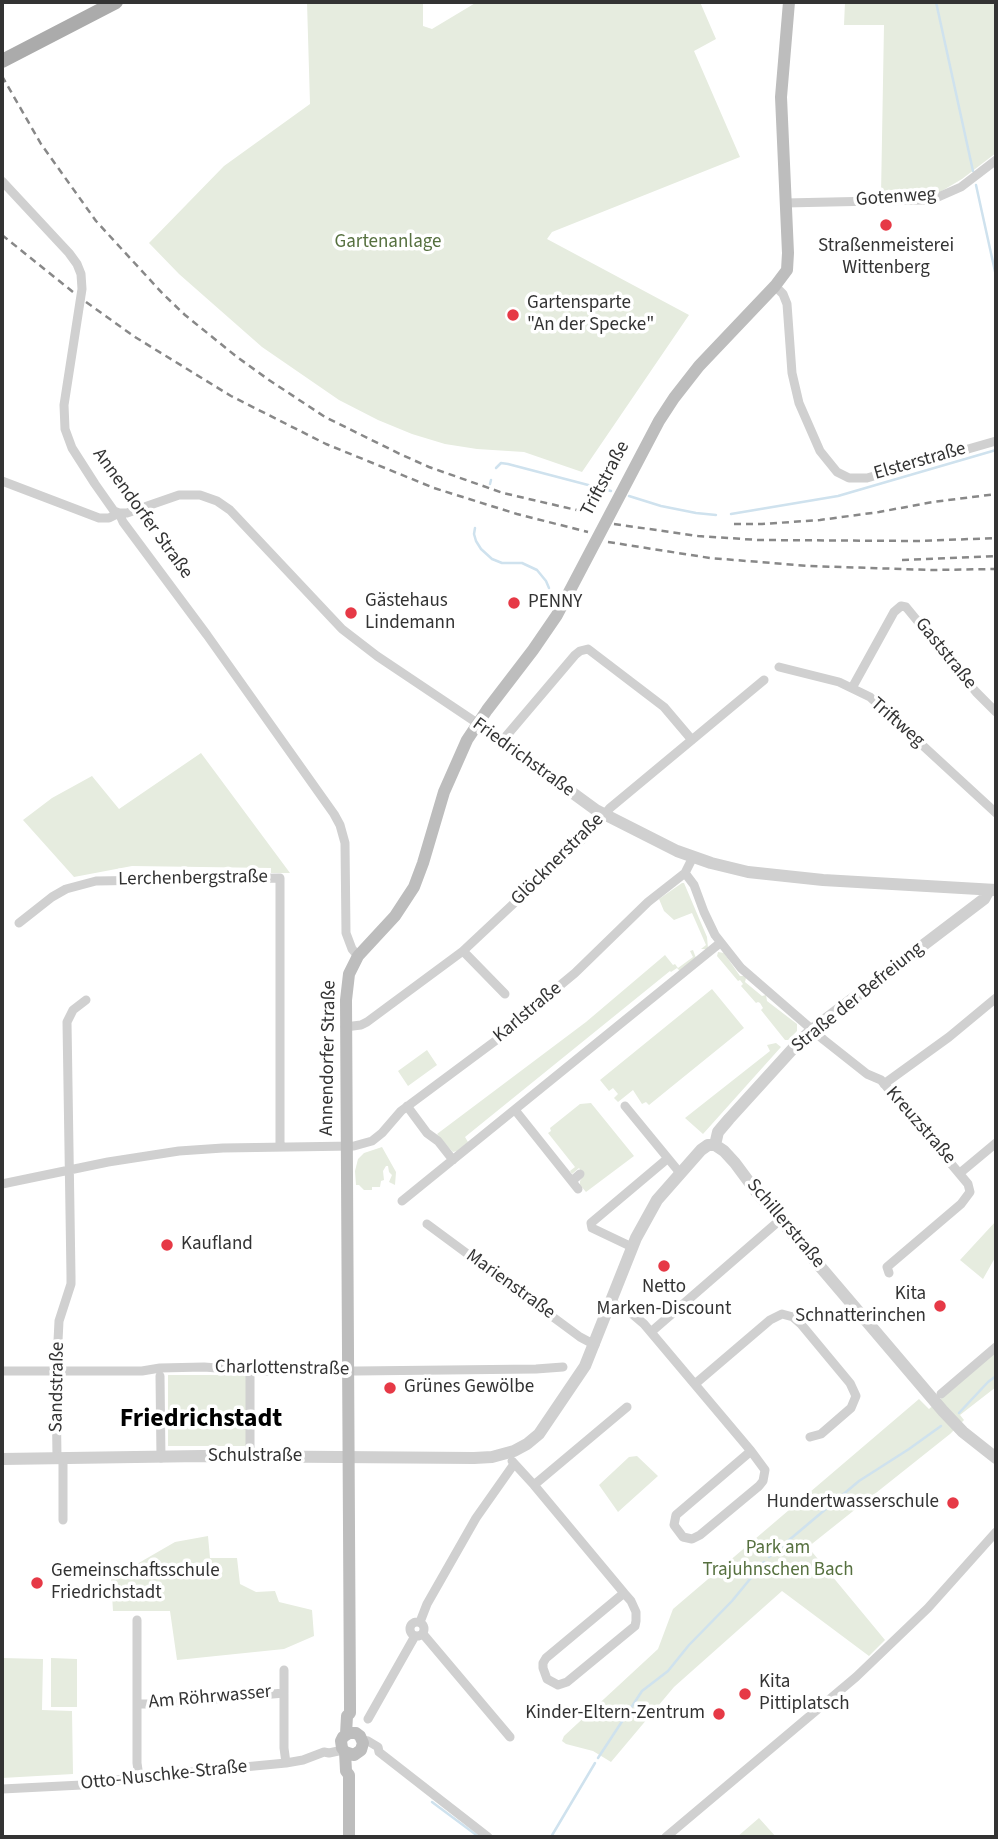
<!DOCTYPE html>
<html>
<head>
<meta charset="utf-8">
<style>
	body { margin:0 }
	#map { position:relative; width:998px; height:1839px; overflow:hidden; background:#fff; font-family:"Source Sans 3",sans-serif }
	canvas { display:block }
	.frame { position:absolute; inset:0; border:4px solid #333; pointer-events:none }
</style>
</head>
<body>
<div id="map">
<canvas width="998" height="1839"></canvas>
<div class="frame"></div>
</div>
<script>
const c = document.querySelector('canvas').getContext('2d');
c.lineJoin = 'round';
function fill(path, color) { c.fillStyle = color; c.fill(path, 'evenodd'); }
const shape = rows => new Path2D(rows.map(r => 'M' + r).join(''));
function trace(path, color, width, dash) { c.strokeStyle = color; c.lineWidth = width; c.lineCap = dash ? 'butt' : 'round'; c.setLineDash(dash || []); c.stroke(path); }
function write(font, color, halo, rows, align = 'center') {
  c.font = font + ' "Source Sans 3",sans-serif'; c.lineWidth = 7; c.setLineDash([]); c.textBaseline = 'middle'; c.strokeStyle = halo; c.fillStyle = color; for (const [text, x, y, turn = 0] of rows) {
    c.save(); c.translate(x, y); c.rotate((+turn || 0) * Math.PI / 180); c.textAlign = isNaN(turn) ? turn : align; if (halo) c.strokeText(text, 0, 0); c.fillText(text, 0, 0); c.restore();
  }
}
const green = shape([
	[307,2,423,2,423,26,432,29,477,2,700,2,716,39,694,51,740,157,552,232,547,239,689,315,582,472,524,452,477,449,445,444,412,434,378,420,339,400,262,347,179,274,149,243,224,166,310,104],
	[845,2,996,2,996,153,962,179,940,192,928,195,881,195,884,25,844,25],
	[201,753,290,873,271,873,271,868,132,866,74,877,23,820,52,798,92,776,119,809],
	[682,883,684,883,707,937,708,948,706,949,701,949,706,945,692,913,674,920,664,911,659,899],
	[693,950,696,958,680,971,677,968,671,972,670,971,465,1137,468,1142,457,1151,453,1152,450,1149,437,1134,586,1022,665,955,673,965,675,964,678,968,693,957,690,951],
	[718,952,724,953,740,976,744,976,746,978,745,982,762,996,766,995,767,1001,797,1024,797,1031,788,1040,785,1040,761,1010,763,1008,760,1003,758,1002,756,1003,741,986,743,984,740,980,738,981,717,956],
	[712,989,744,1028,649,1105,646,1102,642,1104,633,1090,618,1102,614,1098,618,1094,613,1088,609,1091,600,1080],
	[776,1043,781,1047,703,1134,685,1118,770,1051,767,1045],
	[427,1050,437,1065,408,1086,398,1071],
	[591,1103,634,1156,586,1192,580,1185,580,1181,584,1175,579,1168,572,1174,570,1171,575,1167,548,1133,551,1131,550,1128,580,1104],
	[382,1147,396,1172,395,1185,389,1182,392,1175,389,1172,388,1166,386,1166,383,1171,384,1180,381,1181,380,1187,372,1187,372,1190,364,1190,359,1185,356,1185,355,1171,358,1159,364,1153],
	[996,1221,996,1256,983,1279,960,1260],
	[996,1350,996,1387,960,1415,964,1420,950,1434,808,1547,885,1640,869,1656,782,1591,674,1687,611,1762,593,1751,566,1744,562,1741,564,1736,658,1649,673,1609,919,1399,929,1409],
	[168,1375,247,1375,247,1446,168,1446],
	[637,1456,658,1476,618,1512,599,1485,629,1457],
	[208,1536,210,1558,237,1558,240,1584,256,1592,275,1591,279,1602,312,1610,314,1636,284,1649,177,1660,170,1611,113,1611,111,1579,175,1542],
	[2,1658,43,1659,42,1710,72,1711,73,1774,2,1778],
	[51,1658,77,1659,77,1707,51,1707],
	[759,1818,776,1837,737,1837]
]);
const stream = shape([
	[936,2,973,171],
	[976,185,996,276],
	[496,468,501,463,508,464,611,491],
	[490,484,491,480],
	[629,496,661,506,696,513,716,515],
	[731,514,838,496,996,450],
	[475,528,474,534,476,541,481,549,492,559,502,563,522,563,537,570,546,581,549,588],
	[959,1413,988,1382,996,1376],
	[769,1557,859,1481,909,1449,941,1426],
	[598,1758,642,1691,668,1671,689,1645,732,1601,764,1562],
	[432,1802,479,1837],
	[551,1837,595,1763]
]);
const minor = shape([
	[2,181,69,253,77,264,81,274,82,289,64,405,65,429,72,448,95,484,114,511,119,513,123,522,207,635,334,814,340,825,345,843,346,933,352,949,358,956],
	[785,203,923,200,936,198,961,187,996,160],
	[775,286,783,294,787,304,792,373,799,403,820,451,837,472,849,478,867,478,996,441],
	[2,481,99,518,109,518,119,513,127,513,179,495,200,495,217,501,230,510,342,629,377,656,477,723],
	[779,667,839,682,870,697,996,813],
	[852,688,894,612,901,606,906,607,976,692,996,712],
	[502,741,575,655,580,651,588,649,664,707,692,740],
	[685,873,694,885,704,912,715,935,741,968,824,1040,867,1074,881,1080,968,1184,970,1192,961,1204,887,1267,889,1273],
	[19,923,52,897,66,889,96,881,280,878,280,1147],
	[463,951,505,994],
	[345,1027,361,1025,367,1022,463,951,589,833,610,808,764,680],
	[884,1084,949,1037,996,998],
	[407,1106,427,1133,438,1141,453,1160],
	[625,1106,680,1173],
	[515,1110,578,1189],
	[960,1173,996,1143],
	[572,1181,580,1174],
	[2,1184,108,1162,179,1151,223,1148,354,1146,372,1141,382,1133,401,1111,514,1027,528,1012,575,973,648,902,685,873,693,857],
	[402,1201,720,943],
	[427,1224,580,1337,595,1345],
	[632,1247,592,1228,591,1223,667,1159],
	[611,1302,630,1312,644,1324,751,1451,765,1470,763,1481,759,1486,700,1535,692,1539,683,1537,674,1525,676,1515,751,1451],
	[651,1332,780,1220],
	[2,1371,142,1371,160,1368,204,1367,256,1371,357,1371,536,1369,563,1367],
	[160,1376,161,1458],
	[695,1384,770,1320,782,1314,793,1317,801,1324,850,1383,856,1396,851,1408,821,1434,810,1437],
	[941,1394,996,1347],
	[250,1450,250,1370],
	[57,1458,56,1381,59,1321,71,1284,71,1276,67,1022,73,1010,86,1000],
	[63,1458,63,1520],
	[512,1461,534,1485,624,1593],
	[534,1485,627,1407],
	[624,1593,631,1601,636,1612,636,1621,635,1626,567,1682,558,1685,547,1679,543,1668,543,1663,546,1658,624,1593],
	[137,1620,137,1763,139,1777],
	'410 1629a7 7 0 1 1 14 0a7 7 0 1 1-14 0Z',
	[420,1622,427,1604,476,1518,514,1464],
	[423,1634,510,1737],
	[284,1670,284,1748,286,1763],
	[137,1704,158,1704,284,1693],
	[368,1719,415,1636],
	[362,1740,368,1741,378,1747,379,1752,488,1837],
	[2,1789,82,1785,139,1777,286,1763,303,1760,324,1752,329,1753,343,1750],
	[666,1837,856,1677,928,1608,996,1532]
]);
const tertiary = shape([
	[477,723,596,810,677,851,711,863,748,872,823,880,996,890],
	[715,1145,724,1151,735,1163,755,1190,943,1411,963,1432,996,1458],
	[715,1145,718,1132,729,1119,799,1042,813,1029,984,899,989,890],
	[2,1459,202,1456,474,1458,492,1457,514,1451,527,1444,539,1434,585,1366,636,1238,657,1200,701,1150,708,1145,715,1145]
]);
const secondary = shape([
	[346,1734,347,1716,350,1713,350,1704,346,1000,349,974,358,956,395,916,414,887,423,863,444,792,467,740,487,710,533,650,557,615,659,421,674,398,699,366,775,286,787,270,788,253,781,97,789,2],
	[345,1752,354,1755,361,1750,363,1743,360,1736,356,1733,349,1733,343,1737,341,1741,342,1748,345,1752,346,1771,349,1775,349,1837]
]);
const primary = shape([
	[2,61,116,2]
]);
const rail = shape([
	[2,76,41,144,96,221,163,294,185,315,237,357,269,380,325,417,400,454,429,467,503,493,598,515],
	[2,235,73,292],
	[86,302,135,337,231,396,326,444,434,488,517,514,588,532],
	[614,524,698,536,758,540,920,541,996,538],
	[734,524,762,524,820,520,879,512,933,502,996,494],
	[608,542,710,558,809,566,932,570,996,569],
	[902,560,996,556]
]);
const markers = [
	[886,225,7,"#e63946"],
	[513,315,7,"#e63946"],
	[514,603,7,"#e63946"],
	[351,613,7,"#e63946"],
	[167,1245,7,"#e63946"],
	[664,1266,7,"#e63946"],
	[940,1306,7,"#e63946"],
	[390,1388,7,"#e63946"],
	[953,1503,7,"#e63946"],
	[37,1583,7,"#e63946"],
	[745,1694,7,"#e63946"],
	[719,1714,7,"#e63946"]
];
const streetNames = [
	["Gotenweg",896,198,-4],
	["Elsterstraße",920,462,-16],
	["Triftstraße",606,479,-62],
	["Annendorfer Straße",142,514,54],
	["Gaststraße",945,654,51],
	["Triftweg",897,723,41],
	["Friedrichstraße",523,758,36],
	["Glöcknerstraße",558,860,-45],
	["Lerchenbergstraße",193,879,-1],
	["Straße der Befreiung",858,998,-39],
	["Karlstraße",528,1013,-40],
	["Annendorfer Straße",329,1058,-89],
	["Kreuzstraße",920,1126,49],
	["Schillerstraße",785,1224,50],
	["Marienstraße",510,1285,36],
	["Charlottenstraße",282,1369,1],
	["Sandstraße",58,1387,-89],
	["Schulstraße",255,1457],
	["Am Röhrwasser",210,1698,-5],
	["Otto-Nuschke-Straße",164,1776,-6]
];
const parkNames = [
	["Gartenanlage",388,243],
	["Park am",778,1549],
	["Trajuhnschen Bach",778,1571]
];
const poiNames = [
	["Straßenmeisterei",886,247,"center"],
	["Wittenberg",886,269,"center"],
	["Gartensparte",527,304],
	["\"An der Specke\"",527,326],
	["Gästehaus",365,602],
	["Lindemann",365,624],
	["PENNY",528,603],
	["Kaufland",181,1245],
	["Netto",664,1288,"center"],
	["Marken-Discount",664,1310,"center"],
	["Kita",926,1295,"right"],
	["Schnatterinchen",926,1317,"right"],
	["Grünes Gewölbe",404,1388],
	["Hundertwasserschule",939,1503,"right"],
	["Gemeinschaftsschule",51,1572],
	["Friedrichstadt",51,1594],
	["Kita",759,1683],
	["Pittiplatsch",759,1705],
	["Kinder-Eltern-Zentrum",705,1714,"right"]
];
const districtNames = [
	["Friedrichstadt",201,1420]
];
fill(green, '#e6ecdf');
trace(stream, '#cfe2ee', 2.5);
trace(minor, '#d0d0d0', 9);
trace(tertiary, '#d0d0d0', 12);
trace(secondary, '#bdbdbd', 12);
trace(primary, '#ababab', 14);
trace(rail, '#888', 2.5, [7, 5]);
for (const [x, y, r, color] of markers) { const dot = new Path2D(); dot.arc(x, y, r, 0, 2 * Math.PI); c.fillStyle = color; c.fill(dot); trace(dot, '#fff', 2.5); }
write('19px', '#333', '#fff', streetNames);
write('19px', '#56703f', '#fff', parkNames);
write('19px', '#333', '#fff', poiNames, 'left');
write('bold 26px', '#000', '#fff', districtNames);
</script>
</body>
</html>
